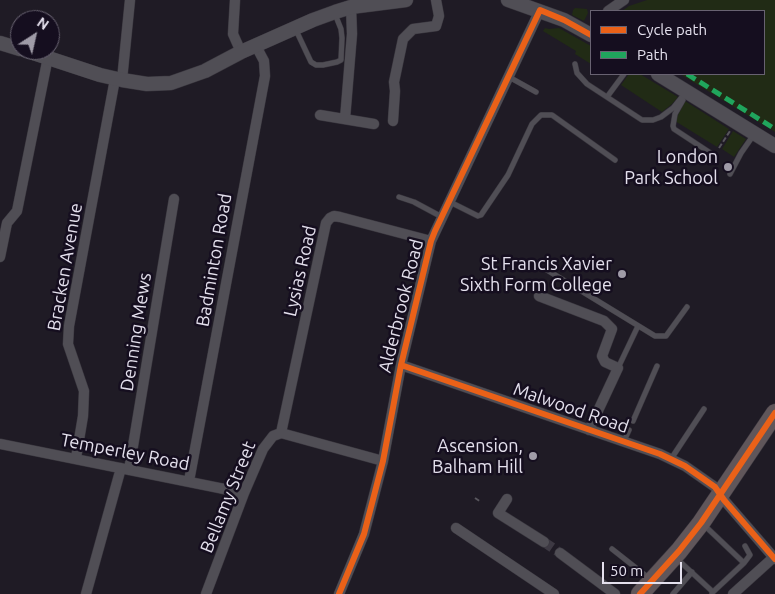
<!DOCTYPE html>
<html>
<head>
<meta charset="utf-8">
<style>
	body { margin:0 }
	#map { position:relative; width:775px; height:594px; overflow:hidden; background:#1f1b25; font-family:Ubuntu,sans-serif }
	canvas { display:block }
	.legend { position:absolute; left:590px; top:10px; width:175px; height:65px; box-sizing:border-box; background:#150e1f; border:1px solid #686271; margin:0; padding:6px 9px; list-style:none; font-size:15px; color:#e4e0ed }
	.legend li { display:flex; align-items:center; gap:10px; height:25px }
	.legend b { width:25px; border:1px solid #686271 }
	.north { position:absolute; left:10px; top:10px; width:50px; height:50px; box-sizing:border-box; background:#150e1f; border:1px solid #686271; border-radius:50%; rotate:35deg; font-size:14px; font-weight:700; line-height:20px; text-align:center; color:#e4e0ed }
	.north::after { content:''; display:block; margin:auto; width:18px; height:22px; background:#9f9ba7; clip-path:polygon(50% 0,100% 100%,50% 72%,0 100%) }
	.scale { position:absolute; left:602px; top:562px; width:80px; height:22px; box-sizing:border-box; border:2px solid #e4e0ed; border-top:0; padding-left:6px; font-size:15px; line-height:18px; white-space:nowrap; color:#e4e0ed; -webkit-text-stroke:4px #150e1f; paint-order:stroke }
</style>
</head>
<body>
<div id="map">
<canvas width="775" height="594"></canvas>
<ul class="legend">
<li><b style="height:6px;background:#ea6118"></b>Cycle path</li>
<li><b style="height:6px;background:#20a55d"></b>Path</li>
</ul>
<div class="north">N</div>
<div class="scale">50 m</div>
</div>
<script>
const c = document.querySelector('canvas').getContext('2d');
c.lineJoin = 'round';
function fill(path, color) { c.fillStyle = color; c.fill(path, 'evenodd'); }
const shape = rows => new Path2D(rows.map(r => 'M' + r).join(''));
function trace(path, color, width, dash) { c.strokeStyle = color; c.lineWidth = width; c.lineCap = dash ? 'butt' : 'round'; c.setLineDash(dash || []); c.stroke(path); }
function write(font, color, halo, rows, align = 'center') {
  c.font = font + ' Ubuntu,sans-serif'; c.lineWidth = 5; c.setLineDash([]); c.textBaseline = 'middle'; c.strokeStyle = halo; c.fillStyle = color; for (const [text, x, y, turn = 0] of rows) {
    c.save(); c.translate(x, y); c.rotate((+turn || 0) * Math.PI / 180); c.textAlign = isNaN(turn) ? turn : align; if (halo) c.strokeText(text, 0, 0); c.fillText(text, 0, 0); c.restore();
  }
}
const green = shape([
	[647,0,775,0,775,132,680,74,764,74,764,11,622,11,629,6],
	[575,8,587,9,588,13,584,21,572,15,573,10],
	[545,28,549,29,559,28,591,46,591,64,575,54,576,51,543,31],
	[629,74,640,74,678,97,672,104,662,112,621,85],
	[685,101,729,129,717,147,675,121],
	[733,131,746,139,734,157,722,149]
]);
const streetTunnel = shape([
	[544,542,560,553]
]);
const path = shape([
	[719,148,730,131],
	[475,498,481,502]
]);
const lane = shape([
	[295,28,311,62,316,65,323,65,337,62,341,60,342,38,341,29,335,14],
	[575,64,577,73,587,84,642,120,653,120,661,117,673,108,685,93],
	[509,77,536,92],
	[607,97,624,74],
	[683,100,675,114,673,126,674,129,715,156],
	[730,174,741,153,755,133],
	[399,197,414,202,442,217],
	[450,202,478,216,481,215,508,175,532,124,541,115,552,115,615,160],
	[547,270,655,336,666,336,687,307],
	[618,368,638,326],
	[633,421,657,366],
	[624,441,629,430],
	[671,459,704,409],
	[704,525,744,563,713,592],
	[612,549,650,579],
	[676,558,713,592,712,593],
	[744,563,750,555,745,546],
	[673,594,692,572]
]);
const street = shape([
	[235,0,233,34,241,52],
	[608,11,624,0],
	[122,80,130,0],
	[320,115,374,124],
	[345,119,352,34,351,7],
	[393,121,395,91,394,82,403,39,413,29,436,26,439,16,436,0],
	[0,257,7,223,17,211,48,57],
	[539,296,604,321,612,329,602,356,605,362,618,368,589,430],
	[401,365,660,454,685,466,715,487,724,500,775,559],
	[281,433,326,223,330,218,334,216,340,217,431,241],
	[0,444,244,493],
	[76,458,83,416,84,391,68,344,69,326,115,79],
	[129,470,174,199],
	[189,481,265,76,264,61,256,46],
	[507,499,498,513,544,542],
	[456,528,554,594],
	[560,553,615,594],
	[86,594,121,468],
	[206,594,244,493,263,449,273,436,281,433,383,461],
	[339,594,364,534,383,461,401,365,431,241,540,10],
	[733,594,774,557]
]);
const secondary = shape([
	[508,0,564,20,591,35],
	[0,43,20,49],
	[24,50,100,75,122,80,147,84,171,83,205,71,241,52,313,20,335,12,351,7,406,0],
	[658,74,775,146]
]);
const highway = shape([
	[640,594,679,551,701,523,775,413]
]);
const quiet = shape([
	[687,74,775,129]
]);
const cycleway = shape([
	[401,365,660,454,685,466,715,487,724,500,775,559],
	[339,594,364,534,383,461,401,365,431,241,435,231,540,10,564,20,591,35],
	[640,594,679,551,701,523,775,413]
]);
const markers = [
	[728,167,5,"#9f9ba7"],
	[622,274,5,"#9f9ba7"],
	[533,456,5,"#9f9ba7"]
];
const poiNames = [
	["London",718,157],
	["Park School",718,178],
	["St Francis Xavier",612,264],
	["Sixth Form College",612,285],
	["Ascension,",523,446],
	["Balham Hill",523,467]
];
const streetNames = [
	["Badminton Road",214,260,-80],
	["Bracken Avenue",65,267,-80],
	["Lysias Road",300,271,-77],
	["Alderbrook Road",401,306,-76],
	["Denning Mews",136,332,-81],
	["Malwood Road",571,408,19],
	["Temperley Road",125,452,11],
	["Bellamy Street",228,497,-68]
];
fill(green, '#212b15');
trace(streetTunnel, '#3d3943', 10, [10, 5]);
trace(lane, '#39363e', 6);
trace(street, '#39363e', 11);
trace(secondary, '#39363e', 15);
trace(highway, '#39363e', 19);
trace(path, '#58565d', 2, [5, 2.5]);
trace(lane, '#504e55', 5);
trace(street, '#504e55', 10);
trace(secondary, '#504e55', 14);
trace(highway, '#60565a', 18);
trace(quiet, '#20a55d', 5, [10, 5]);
trace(cycleway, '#ea6118', 6);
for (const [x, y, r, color] of markers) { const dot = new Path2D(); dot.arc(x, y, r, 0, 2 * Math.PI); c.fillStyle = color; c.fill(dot); trace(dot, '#150e1f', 2); }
write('18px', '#e4e0ed', '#150e1f', poiNames, 'right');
write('18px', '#e4e0ed', '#150e1f', streetNames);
</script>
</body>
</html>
